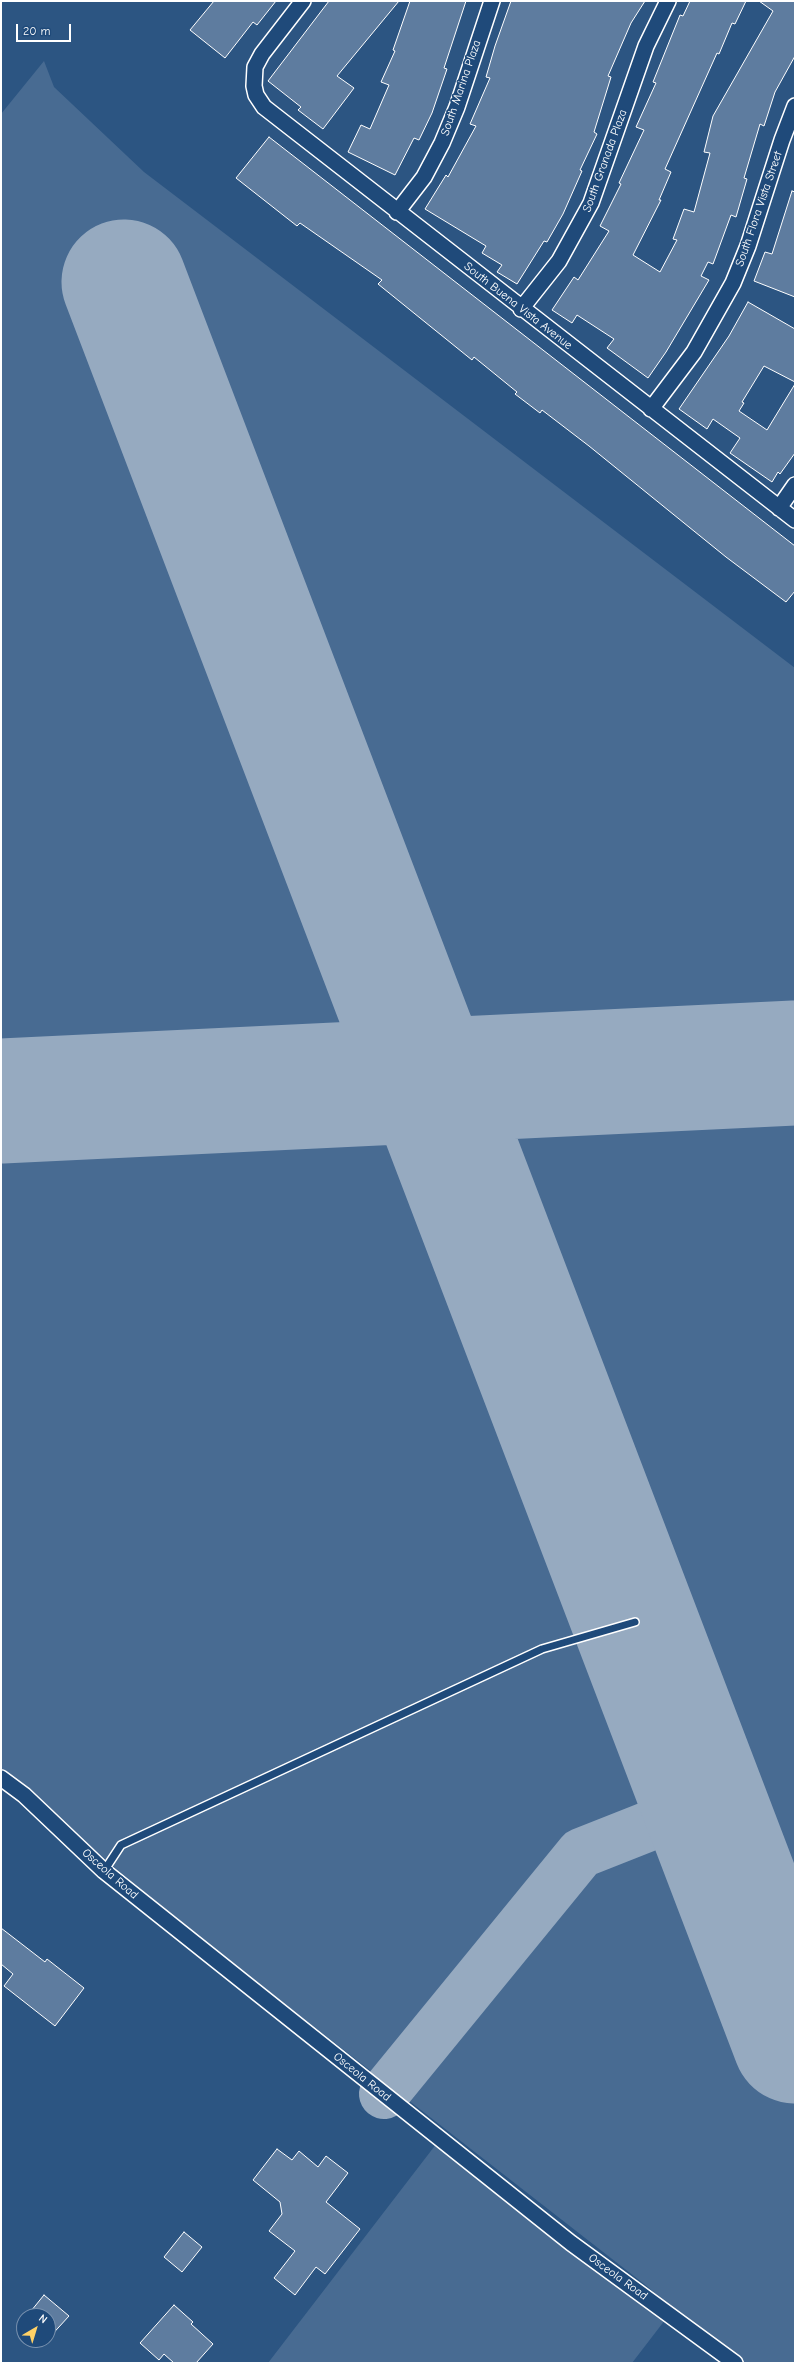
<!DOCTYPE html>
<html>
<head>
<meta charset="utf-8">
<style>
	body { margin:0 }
	#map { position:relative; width:796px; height:2364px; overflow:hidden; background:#2c5582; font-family:"Comic Neue",sans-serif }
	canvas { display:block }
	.frame { position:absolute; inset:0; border:2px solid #fff; pointer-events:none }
	.north { position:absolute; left:16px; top:2308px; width:40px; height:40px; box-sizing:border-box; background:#1f4a7a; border:1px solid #7992af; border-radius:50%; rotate:38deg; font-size:11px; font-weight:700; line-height:16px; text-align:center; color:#fff }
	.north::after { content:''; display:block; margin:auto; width:14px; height:18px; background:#ffd166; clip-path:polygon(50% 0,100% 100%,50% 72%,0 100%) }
	.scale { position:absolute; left:16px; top:24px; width:55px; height:18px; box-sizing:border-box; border:2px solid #fff; border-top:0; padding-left:5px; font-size:12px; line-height:14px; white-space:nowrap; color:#fff; -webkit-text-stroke:3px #1f4a7a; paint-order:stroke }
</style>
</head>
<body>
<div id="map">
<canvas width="796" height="2364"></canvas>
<div class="frame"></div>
<div class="north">N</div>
<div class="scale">20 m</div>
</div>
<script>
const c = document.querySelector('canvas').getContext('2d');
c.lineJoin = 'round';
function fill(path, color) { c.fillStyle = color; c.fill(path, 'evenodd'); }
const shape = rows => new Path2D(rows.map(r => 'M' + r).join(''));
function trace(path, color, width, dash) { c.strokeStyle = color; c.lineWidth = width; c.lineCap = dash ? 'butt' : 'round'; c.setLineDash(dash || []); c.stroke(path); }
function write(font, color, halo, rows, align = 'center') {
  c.font = font + ' "Comic Neue",sans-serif'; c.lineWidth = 3.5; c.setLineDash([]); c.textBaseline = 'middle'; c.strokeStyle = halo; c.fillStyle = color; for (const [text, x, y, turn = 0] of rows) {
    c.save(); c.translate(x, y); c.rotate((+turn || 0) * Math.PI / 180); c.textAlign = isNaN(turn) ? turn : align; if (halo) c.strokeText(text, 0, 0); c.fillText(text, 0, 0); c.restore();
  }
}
const green = shape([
	[44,61,54,87,144,172,795,668,795,2363,743,2363,680,2317,648,2287,222,1955,120,1872,1,1770,1,114],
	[437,2143,665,2320,632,2363,268,2363]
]);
const taxiway = shape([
	[384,2094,581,1853,705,1804]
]);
const runway = shape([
	[124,282,795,2041],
	[1,1101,795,1063]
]);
const building = shape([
	[214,1,276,1,257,25,253,22,225,58,190,30,214,1],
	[329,1,399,1,337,76,354,88,323,129,298,110,301,107,268,81,329,1],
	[410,1,466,1,444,68,447,69,432,113,419,140,414,138,395,175,348,152,361,125,370,129,389,85,381,82,395,51,393,50,410,1],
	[511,1,645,1,631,23,608,76,611,77,594,132,597,134,580,170,582,171,563,214,547,242,544,241,517,284,497,272,502,265,482,253,486,246,425,209,446,175,448,177,476,126,470,124,490,78,486,77,495,46,511,1],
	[690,1,746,1,735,24,732,23,719,54,717,53,665,169,671,172,659,200,661,200,633,255,660,272,677,240,673,239,684,209,694,212,710,153,704,152,713,116,773,11,759,1,795,1,795,56,775,92,764,126,760,124,744,178,747,179,736,217,731,215,713,264,708,262,701,276,709,280,666,352,648,378,607,348,614,339,577,315,572,323,552,310,574,277,578,280,609,231,600,226,621,184,619,183,644,130,636,127,656,83,653,82,680,15,683,16,690,1],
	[269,137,795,546,795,591,786,602,726,557,589,446,542,410,540,413,515,394,517,392,474,357,472,360,378,284,382,280,300,223,297,226,236,178,269,137],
	[792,191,795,192,795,297,754,281,765,252,772,254,792,191],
	[748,302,795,329,795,382,764,366,742,402,744,403,739,411,767,430,795,384,795,453,780,474,778,472,772,482,730,453,740,438,713,419,707,429,679,409,729,336,748,302],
	[1,1928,45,1962,47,1959,84,1988,55,2026,4,1986,13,1974,1,1964,1,1928],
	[277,2149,292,2160,299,2151,318,2167,326,2156,348,2173,326,2202,360,2229,325,2274,316,2267,295,2295,274,2278,295,2251,269,2231,282,2214,280,2202,253,2180,277,2149],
	[184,2232,202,2247,182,2272,164,2257,184,2232],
	[44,2295,69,2316,48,2339,48,2316,27,2316,44,2295],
	[174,2305,193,2322,191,2324,213,2344,196,2363,174,2363,164,2354,159,2360,140,2343,174,2305]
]);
const service = shape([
	[104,1871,121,1845,542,1649,635,1622]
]);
const minor = shape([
	[303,1,262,54,255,67,254,86,256,95,264,107,795,520],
	[397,212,424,177,442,143,457,107,492,1],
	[521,309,559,261,591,203,646,46,668,1],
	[651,409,694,352,733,283,748,246,782,140,795,106],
	[779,508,795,485],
	[1,1778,24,1795,104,1871,571,2243,735,2363]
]);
const streetNames = [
	["South Marina Plaza",461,88,-71],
	["South Granada Plaza",605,161,-70],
	["South Flora Vista Street",759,209,-71],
	["South Buena Vista Avenue",518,306,38],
	["Osceola Road",110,1874,41],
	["Osceola Road",362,2077,39],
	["Osceola Road",618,2277,36]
];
fill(green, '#486b92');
trace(taxiway, '#96aac0', 50);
trace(runway, '#96aac0', 125);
fill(building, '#5e7c9f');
trace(building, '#fff', 1);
trace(service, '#fff', 10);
trace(minor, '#fff', 18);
trace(service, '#1f4a7a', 7);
trace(minor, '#1f4a7a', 15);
write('12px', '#fff', '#1f4a7a', streetNames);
</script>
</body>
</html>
